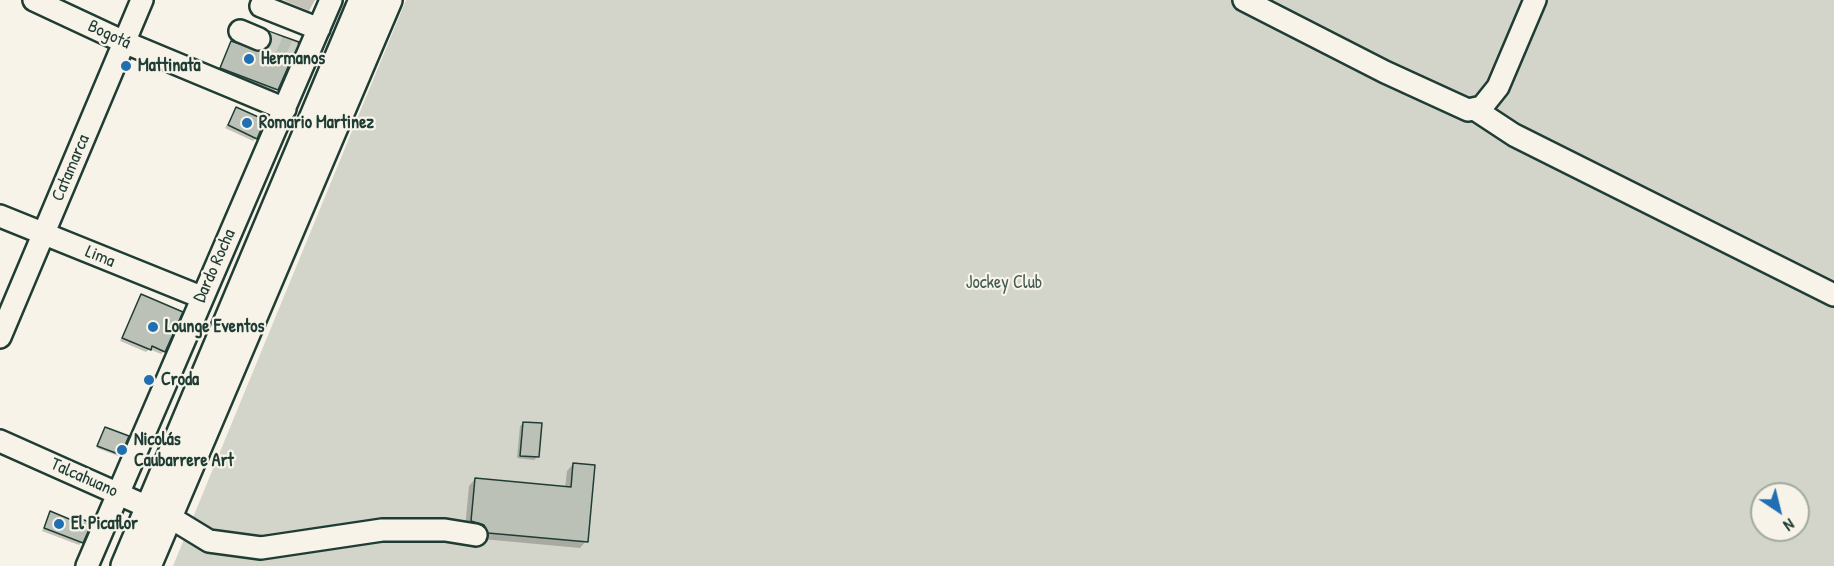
<!DOCTYPE html>
<html>
<head>
<meta charset="utf-8">
<style>
	body { margin:0 }
	#map { position:relative; width:1834px; height:566px; overflow:hidden; background:#f7f3e8; font-family:"Patrick Hand",sans-serif }
	canvas { display:block }
	.north { position:absolute; left:1750px; top:482px; width:60px; height:60px; box-sizing:border-box; background:#f7f3e8; border:2px solid #a1aaa0; border-radius:50%; rotate:145deg; font-size:16px; font-weight:700; line-height:24px; text-align:center; color:#1f3d34 }
	.north::after { content:''; display:block; margin:auto; width:21px; height:27px; background:#1f6fb2; clip-path:polygon(50% 0,100% 100%,50% 72%,0 100%) }
</style>
</head>
<body>
<div id="map">
<canvas width="1834" height="566"></canvas>
<div class="north">N</div>
</div>
<script>
const c = document.querySelector('canvas').getContext('2d');
c.lineJoin = 'round';
function fill(path, color) { c.fillStyle = color; c.fill(path, 'evenodd'); }
const shape = rows => new Path2D(rows.map(r => 'M' + r).join(''));
function trace(path, color, width, dash) { c.strokeStyle = color; c.lineWidth = width; c.lineCap = dash ? 'butt' : 'round'; c.setLineDash(dash || []); c.stroke(path); }
function write(font, color, halo, rows, align = 'center') {
  c.font = font + ' "Patrick Hand",sans-serif'; c.lineWidth = 4.5; c.setLineDash([]); c.textBaseline = 'middle'; c.strokeStyle = halo; c.fillStyle = color; for (const [text, x, y, turn = 0] of rows) {
    c.save(); c.translate(x, y); c.rotate((+turn || 0) * Math.PI / 180); c.textAlign = isNaN(turn) ? turn : align; if (halo) c.strokeText(text, 0, 0); c.fillText(text, 0, 0); c.restore();
  }
}
const green = shape([
	[406,0,1834,0,1834,566,173,566],
	[1762,494,1798,494,1798,530,1762,530]
]);
const shadow = shape([
	[283,0,315,0,309,11],
	[269,32,297,43,274,92,219,70,229,45,261,53,269,47,267,35],
	[236,109,256,138,253,141,225,128],
	[141,296,164,351,161,354,149,349,146,352,120,341],
	[524,423,537,457,534,460,517,458,520,426],
	[104,430,120,454,118,456,97,448],
	[573,464,586,541,580,548,482,539,465,528,469,486,475,479,565,488,567,471],
	[51,513,73,522,76,518,82,542,79,545,42,531]
]);
const building = shape([
	[268,31,299,42,278,90,220,68,231,41,261,51,271,43,268,31],
	[236,107,265,120,257,139,228,125,236,107],
	[141,294,183,312,165,352,152,346,151,350,122,338,141,294],
	[523,422,542,423,539,457,520,456,523,422],
	[105,427,129,436,121,455,97,446,105,427],
	[573,463,595,465,588,542,488,533,484,525,471,521,475,478,571,487,573,463],
	[50,511,74,521,76,517,92,523,83,543,44,528,50,511]
]);
const minorTunnel = shape([
	[259,39,300,56]
]);
const minor = shape([
	[34,0,124,42,285,109],
	[1244,0,1385,72,1468,110,1482,107,1498,87,1535,0],
	[261,6,319,29],
	[240,31,259,39],
	[1476,110,1514,135,1834,295],
	[0,216,201,297],
	[0,337,142,0],
	[0,441,168,516,209,541,261,548,382,530,445,530,476,535],
	[87,566,331,0]
]);
const major = shape([
	[125,566,363,0],
	[147,566,388,0]
]);
const markers = [
	[249,59,6,"#1f6fb2"],
	[126,66,6,"#1f6fb2"],
	[247,123,6,"#1f6fb2"],
	[153,327,6,"#1f6fb2"],
	[149,380,6,"#1f6fb2"],
	[122,450,6,"#1f6fb2"],
	[59,524,6,"#1f6fb2"]
];
const streetNames = [
	["Bogotá",109,35,25],
	["Catamarca",71,168,-67],
	["Lima",100,257,22],
	["Dardo Rocha",215,266,-66],
	["Talcahuano",84,478,24]
];
const poiNames = [
	["Hermanos",261,59],
	["Mattinata",138,66],
	["Romario Martinez",259,123],
	["Lounge Eventos",165,327],
	["Croda",161,380],
	["Nicolás",134,440],
	["Caubarrere Art",134,461],
	["El Picaflor",71,524]
];
const parkNames = [
	["Jockey Club",1004,283]
];
fill(green, '#d3d5ca');
fill(shadow, '#0003');
fill(building, '#bbc1b6');
trace(building, '#1f3d34', 1.5);
trace(minorTunnel, '#cccfc4', 21, [21, 10]);
trace(minor, '#1f3d34', 26);
trace(major, '#1f3d34', 32);
trace(minor, '#f7f3e8', 21);
trace(major, '#f7f3e8', 27);
for (const [x, y, r, color] of markers) { const dot = new Path2D(); dot.arc(x, y, r, 0, 2 * Math.PI); c.fillStyle = color; c.fill(dot); trace(dot, '#f7f3e8', 2); }
write('18px', '#1f3d34', '#f7f3e8', streetNames);
write('bold 18px', '#1f3d34', '#f7f3e8', poiNames, 'left');
write('18px', '#435b52', '#f7f3e8', parkNames);
</script>
</body>
</html>
